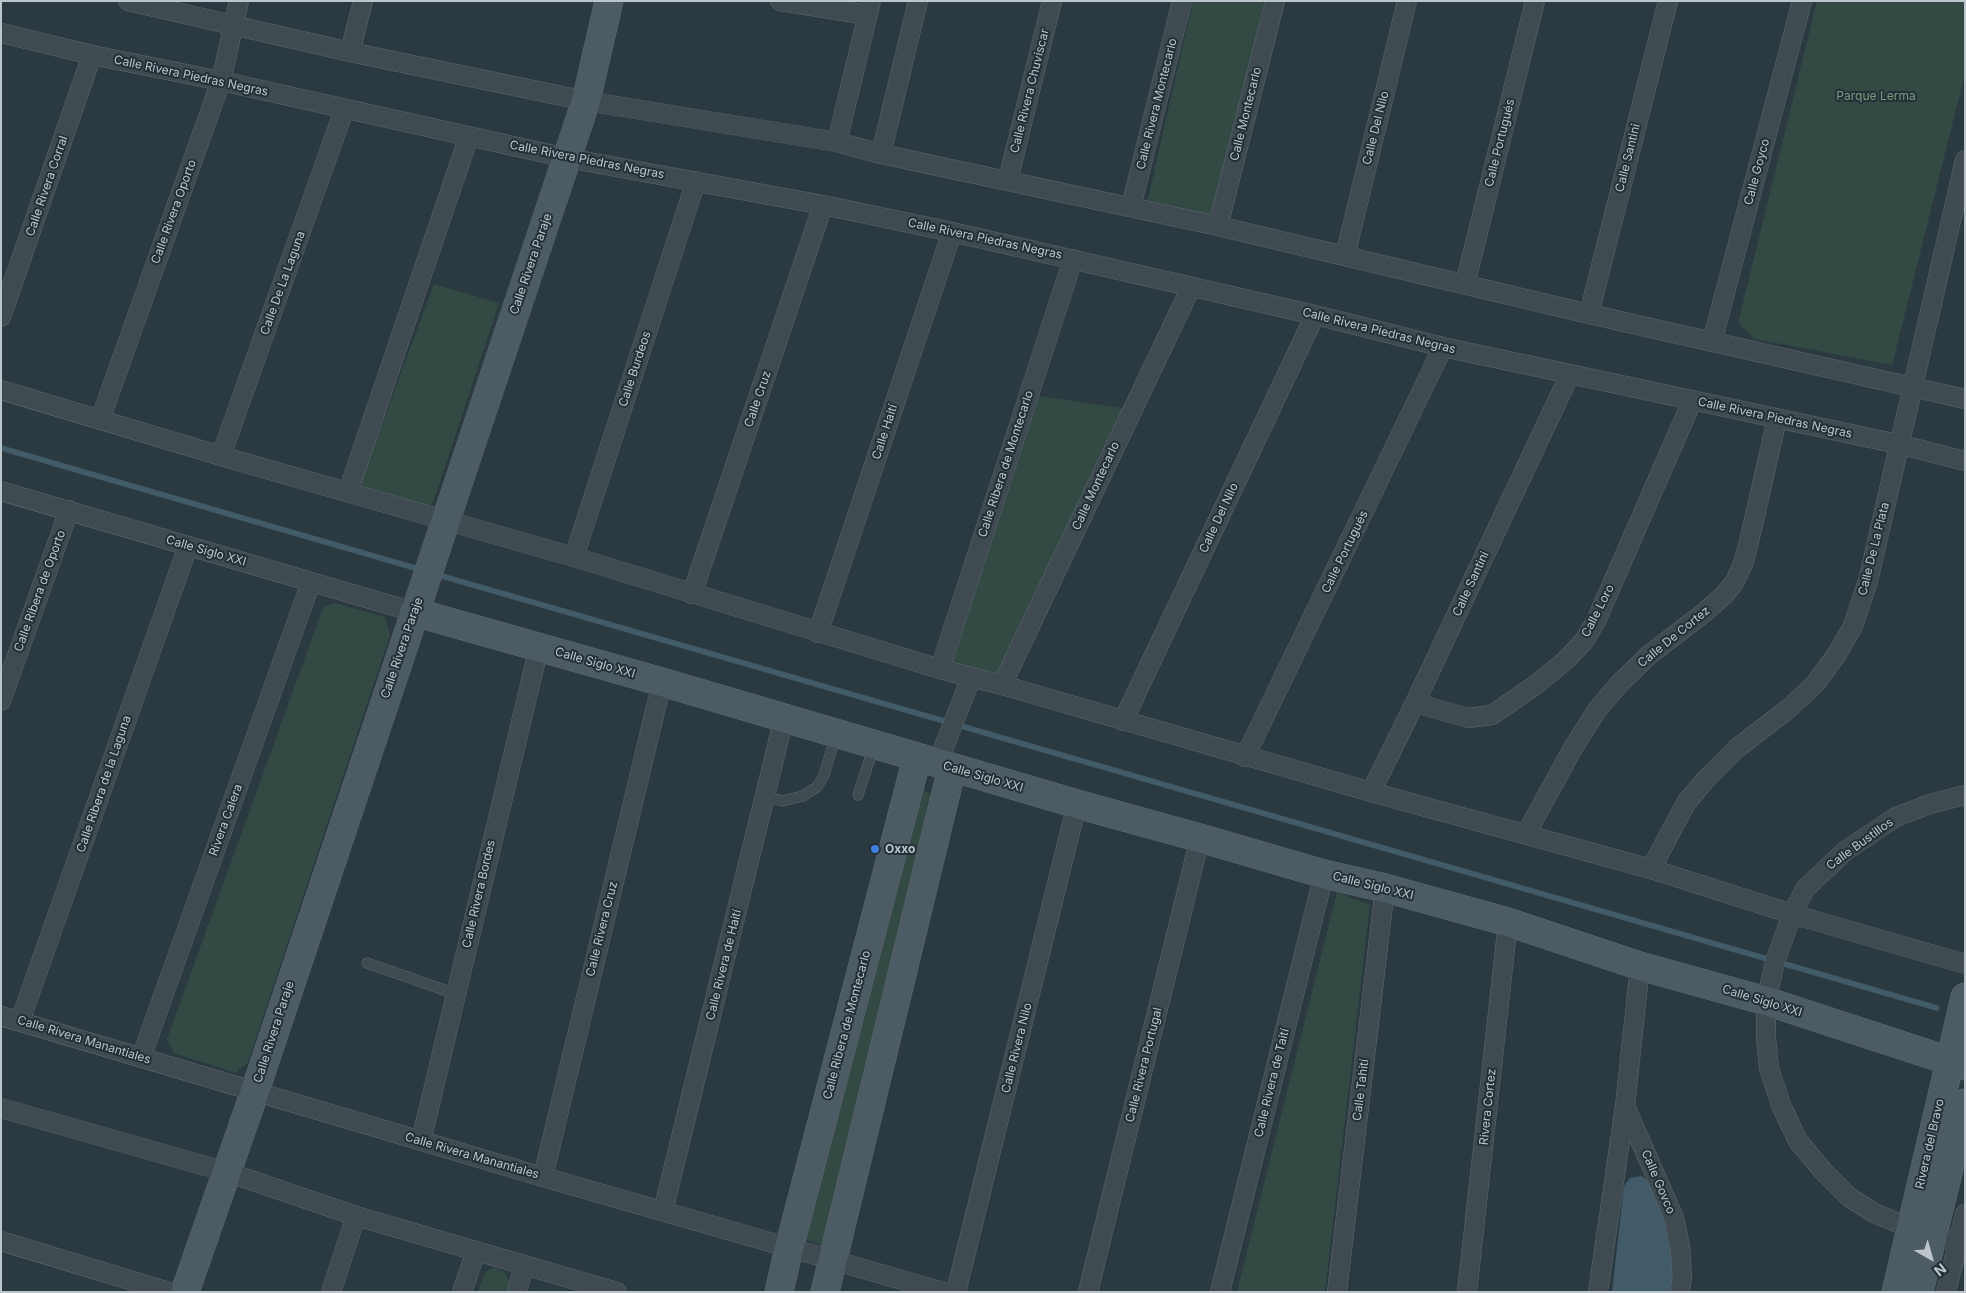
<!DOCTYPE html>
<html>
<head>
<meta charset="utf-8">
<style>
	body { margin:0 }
	#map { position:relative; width:1966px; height:1293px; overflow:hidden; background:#2b3a41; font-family:Inter,sans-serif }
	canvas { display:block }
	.frame { position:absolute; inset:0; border:2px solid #bcc5cb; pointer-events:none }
	.north { position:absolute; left:1906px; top:1233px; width:50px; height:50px; -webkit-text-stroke:4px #233037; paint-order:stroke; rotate:142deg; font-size:14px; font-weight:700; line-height:20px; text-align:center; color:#bcc5cb }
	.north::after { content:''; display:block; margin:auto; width:18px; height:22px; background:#bcc5cb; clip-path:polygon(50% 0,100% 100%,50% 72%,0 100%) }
</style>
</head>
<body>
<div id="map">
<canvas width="1966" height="1293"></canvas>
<div class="frame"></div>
<div class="north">N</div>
</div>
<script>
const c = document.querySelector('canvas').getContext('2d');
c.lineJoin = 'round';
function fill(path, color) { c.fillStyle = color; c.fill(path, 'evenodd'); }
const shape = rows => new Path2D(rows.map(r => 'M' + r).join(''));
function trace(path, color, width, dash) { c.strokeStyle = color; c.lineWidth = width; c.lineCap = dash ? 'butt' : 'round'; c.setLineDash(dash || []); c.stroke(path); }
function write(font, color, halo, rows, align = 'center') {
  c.font = font + ' Inter,sans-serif'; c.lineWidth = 4; c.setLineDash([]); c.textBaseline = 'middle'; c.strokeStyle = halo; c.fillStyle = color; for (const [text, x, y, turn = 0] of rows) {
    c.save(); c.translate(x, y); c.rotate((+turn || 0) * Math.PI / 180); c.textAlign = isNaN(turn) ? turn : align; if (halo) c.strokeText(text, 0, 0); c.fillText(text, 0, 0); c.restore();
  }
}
const green = shape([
	[1193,1,1264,1,1215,218,1147,203],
	[1817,1,1965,1,1965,73,1892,365,1755,339,1738,323],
	[434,284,499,303,434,500,428,508,363,489,361,481],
	[1039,396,1123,408,1000,670,995,675,956,665,953,661],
	[334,603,385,617,390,635,248,1062,236,1073,174,1053,167,1039,323,608],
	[920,788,936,797,827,1247,801,1238],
	[1337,892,1370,905,1325,1292,1237,1292],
	[495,1267,504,1272,510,1283,508,1292,478,1292,485,1272]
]);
const water = shape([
	[1641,1176,1650,1181,1664,1219,1673,1262,1674,1292,1612,1292,1624,1186,1630,1178]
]);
const stream = shape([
	[1,448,422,570],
	[435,574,1937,1008]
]);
const lane = shape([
	[858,795,874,746],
	[765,796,782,801,803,796,817,787,824,775,836,735],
	[367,963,456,994]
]);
const street = shape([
	[128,1,350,52,586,101,837,142,881,154,1218,226,1589,314,1965,399],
	[780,1,868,15],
	[1,33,92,55,221,81,567,158,823,205,952,232,1315,315,1443,347,1898,444,1965,461],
	[350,52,363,1],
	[837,142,871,1],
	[881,154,918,1],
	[1008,180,1052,1],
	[1131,207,1182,1],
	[1218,226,1275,1],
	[1345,256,1407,1],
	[1465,284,1535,1],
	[1589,314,1668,1],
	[1,317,92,55],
	[1712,342,1802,1],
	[1,390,221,456,574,557,940,669,1002,685,1371,792,1651,869,1792,914,1965,964],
	[100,420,221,81,239,1],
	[221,456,344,110],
	[1,491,414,612],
	[348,492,469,136],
	[574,557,696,181],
	[692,594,823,205],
	[818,633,952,232],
	[940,669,1073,259],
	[1002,685,1191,287],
	[1,701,69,510],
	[1415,703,1468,718,1492,715,1534,686,1565,661,1584,641,1596,621,1692,401],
	[1123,721,1315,315],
	[942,752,971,678],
	[1245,757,1443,347],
	[1371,792,1415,703,1570,374],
	[1965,795,1930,804,1896,817,1845,851,1805,889,1792,914,1775,962,1766,1001,1766,1038,1769,1068,1781,1105,1798,1141,1823,1171,1849,1197,1874,1213,1932,1237,1965,1243],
	[1526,834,1573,748,1597,710,1620,683,1649,655,1705,612,1724,595,1734,583,1743,564,1748,546,1777,419],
	[1651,869,1686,803,1706,779,1736,749,1788,709,1815,684,1837,654,1853,626,1868,581,1965,160],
	[1,1016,543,1177,944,1292],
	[20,1021,188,546],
	[141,1058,311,582],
	[1625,1106,1674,1218,1680,1246,1682,1277,1680,1292],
	[1,1108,227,1172,356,1216,617,1292],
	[421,1141,539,647],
	[543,1177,662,682],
	[663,1211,784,718],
	[1,1241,169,1292],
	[331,1292,356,1216],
	[462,1292,476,1251],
	[517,1292,524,1265],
	[956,1292,1077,804],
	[1088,1292,1200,838],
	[1220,1292,1324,874],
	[1337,1292,1385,888],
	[1467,1292,1508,922],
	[1598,1292,1625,1106,1640,966],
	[1946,1292,1965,1214]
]);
const secondary = shape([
	[414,612,662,682,1077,804,1200,838,1324,874,1385,888,1508,922,1640,966,1766,1001,1965,1066],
	[185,1292,255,1091,586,101,609,1],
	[779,1292,789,1248,917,758],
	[825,1292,952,768],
	[1896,1292,1965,997],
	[1919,1292,1965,1103]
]);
const markers = [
	[875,849,5,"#3f7fe0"]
];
const streetNames = [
	["Calle Rivera Piedras Negras",191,76,12],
	["Calle Rivera Chuviscar",1030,91,-76],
	["Calle Rivera Montecarlo",1157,104,-76],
	["Calle Montecarlo",1246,114,-76],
	["Calle Del Nilo",1376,128,-76],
	["Calle Portugués",1500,143,-76],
	["Calle Santini",1628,158,-76],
	["Calle Rivera Piedras Negras",587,160,11],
	["Calle Goyco",1757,172,-75],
	["Calle Rivera Corral",47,186,-71],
	["Calle Rivera Oporto",174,212,-70],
	["Calle Rivera Piedras Negras",985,239,12],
	["Calle Rivera Paraje",531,264,-71],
	["Calle De La Laguna",283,283,-70],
	["Calle Rivera Piedras Negras",1379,331,14],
	["Calle Burdeos",635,369,-72],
	["Calle Cruz",758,399,-71],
	["Calle Rivera Piedras Negras",1775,418,12],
	["Calle Haití",885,432,-72],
	["Calle Ribera de Montecarlo",1006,464,-72],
	["Calle Montecarlo",1096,486,-65],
	["Calle Del Nilo",1219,518,-65],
	["Calle De La Plata",1874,549,-76],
	["Calle Siglo XXI",206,551,16],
	["Calle Portugués",1345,552,-64],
	["Calle Santini",1471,584,-65],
	["Calle Ribera de Oporto",40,591,-70],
	["Calle Loro",1598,611,-63],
	["Calle De Cortez",1674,637,-39],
	["Calle Rivera Paraje",402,648,-71],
	["Calle Siglo XXI",595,663,16],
	["Calle Siglo XXI",983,777,16],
	["Calle Ribera de la Laguna",104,784,-71],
	["Rivera Calera",226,820,-70],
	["Calle Bustillos",1860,844,-36],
	["Calle Siglo XXI",1373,886,14],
	["Calle Rivera Bordes",479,894,-77],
	["Calle Rivera Cruz",602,929,-76],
	["Calle Rivera de Haití",724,965,-76],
	["Calle Siglo XXI",1762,1001,17],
	["Calle Ribera de Montecarlo",847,1025,-75],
	["Calle Rivera Paraje",274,1032,-72],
	["Calle Rivera Manantiales",84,1040,17],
	["Calle Rivera Nilo",1017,1048,-76],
	["Calle Rivera Portugal",1144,1065,-76],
	["Calle Rivera de Taití",1272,1083,-76],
	["Calle Tahití",1361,1090,-83],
	["Rivera Cortez",1488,1107,-84],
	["Rivera del Bravo",1930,1144,-77],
	["Calle Rivera Manantiales",472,1156,16],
	["Calle Govco",1658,1182,67]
];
const parkNames = [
	["Parque Lerma",1876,96]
];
const poiNames = [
	["Oxxo",885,849]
];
fill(green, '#334944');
fill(water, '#425b68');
trace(stream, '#425b68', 5.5);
trace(lane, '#5d686f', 11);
trace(street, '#5d686f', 20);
trace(secondary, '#5d686f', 29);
trace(lane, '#3f4b51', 10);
trace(street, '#3f4b51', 19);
trace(secondary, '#4d5b64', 28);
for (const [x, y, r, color] of markers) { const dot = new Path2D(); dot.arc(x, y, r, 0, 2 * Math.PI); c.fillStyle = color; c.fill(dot); trace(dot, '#233037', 2); }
write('12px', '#bcc5cb', '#233037', streetNames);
write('12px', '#7d9e7d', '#233037', parkNames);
write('bold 12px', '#bcc5cb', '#233037', poiNames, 'left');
</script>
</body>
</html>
